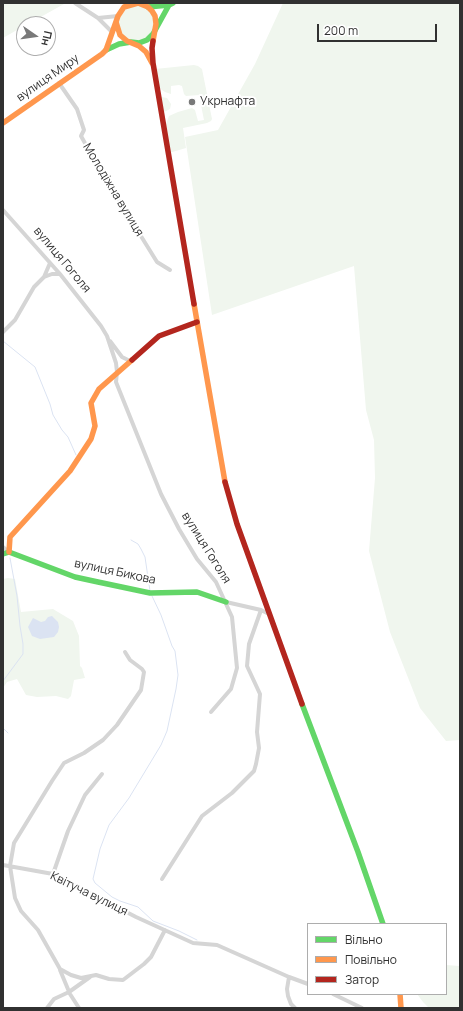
<!DOCTYPE html>
<html>
<head>
<meta charset="utf-8">
<style>
	body { margin:0 }
	#map { position:relative; width:463px; height:1011px; overflow:hidden; background:#fff; font-family:Manrope,sans-serif }
	canvas { display:block }
	.frame { position:absolute; inset:0; border:4px solid #313131; pointer-events:none }
	.legend { position:absolute; left:307px; top:923px; width:140px; height:72px; box-sizing:border-box; background:#fff; border:1px solid #adadad; margin:0; padding:5px 7px; list-style:none; font-size:12px; color:#313131 }
	.legend li { display:flex; align-items:center; gap:8px; height:20px }
	.legend b { width:20px; border:1px solid #adadad }
	.north { position:absolute; left:16px; top:16px; width:40px; height:40px; box-sizing:border-box; background:#fff; border:1px solid #adadad; border-radius:50%; rotate:103deg; font-size:11px; font-weight:700; line-height:16px; text-align:center; color:#313131 }
	.north::after { content:''; display:block; margin:auto; width:14px; height:18px; background:#797979; clip-path:polygon(50% 0,100% 100%,50% 72%,0 100%) }
	.scale { position:absolute; left:317px; top:24px; width:120px; height:18px; box-sizing:border-box; border:2px solid #313131; border-top:0; padding-left:5px; font-size:12px; line-height:14px; white-space:nowrap; color:#313131; -webkit-text-stroke:3px #fff; paint-order:stroke }
</style>
</head>
<body>
<div id="map">
<canvas width="463" height="1011"></canvas>
<div class="frame"></div>
<ul class="legend">
<li><b style="height:5px;background:#63d668"></b>Вільно</li>
<li><b style="height:5px;background:#ff974d"></b>Повільно</li>
<li><b style="height:5px;background:#b3261e"></b>Затор</li>
</ul>
<div class="north">Пн</div>
<div class="scale">200 m</div>
</div>
<script>
const c = document.querySelector('canvas').getContext('2d');
c.lineJoin = 'round';
function fill(path, color) { c.fillStyle = color; c.fill(path, 'evenodd'); }
const shape = rows => new Path2D(rows.map(r => 'M' + r).join(''));
function trace(path, color, width, dash) { c.strokeStyle = color; c.lineWidth = width; c.lineCap = dash ? 'butt' : 'round'; c.setLineDash(dash || []); c.stroke(path); }
function write(font, color, halo, rows, align = 'center') {
  c.font = font + ' Manrope,sans-serif'; c.lineWidth = 4; c.setLineDash([]); c.textBaseline = 'middle'; c.strokeStyle = halo; c.fillStyle = color; for (const [text, x, y, turn = 0] of rows) {
    c.save(); c.translate(x, y); c.rotate((+turn || 0) * Math.PI / 180); c.textAlign = isNaN(turn) ? turn : align; if (halo) c.strokeText(text, 0, 0); c.fillText(text, 0, 0); c.restore();
  }
}
const green = shape([
	[3,3,63,3,64,4,28,24,24,24,24,26,3,38],
	[283,3,460,3,460,740,446,741,420,708,390,632,369,551,375,478,374,440,366,410,354,266,212,315,185,137,218,130,255,64],
	'118 23a18 18 0 1 1 36 0a18 18 0 1 1-36 0Z',
	[194,65,198,66,202,69,212,119,211,121,207,123,183,128,186,148,169,153,166,124,169,116,178,112,192,108,195,110,198,121,204,120,199,95,186,96,184,94,182,86,179,85,171,86,171,94,165,92,159,88,155,69],
	[161,97,167,98,171,104,170,109,164,112,162,112],
	[8,578,15,579,21,612,53,609,73,621,79,636,80,666,82,668,85,678,74,680,71,696,68,699,56,696,37,697,26,695,17,679,7,682,3,688,3,579],
	[446,965,460,966,460,1008,429,1008,423,1002,417,994,446,994]
]);
const water = shape([
	[52,616,58,622,59,627,58,632,54,637,40,639,32,636,28,627,33,618,41,622,45,621,48,617]
]);
const stream = shape([
	[3,341,35,367,50,404,53,415,62,430,68,437,76,455],
	[131,540,138,544,141,549,145,557,150,591],
	[152,596,161,615,172,646,175,651,178,675,176,689,167,731,161,745,129,798,109,825,100,849,93,879,95,883,112,897,120,901,138,907,153,921,179,931,197,940],
	[3,681,23,654,23,644,20,626,17,596,10,558],
	[3,728,8,733]
]);
const street = shape([
	[75,3,98,18,112,32],
	[98,18,118,16],
	[59,83,77,109,84,130,81,136,100,170,157,262,170,270],
	[3,210,60,274,101,326,107,336,116,363,117,372,116,382,161,494,179,529,197,559,216,582,232,617,237,668,231,689,211,712],
	[44,277,52,274,59,274],
	[3,332,15,320,34,287,44,277,50,263],
	[110,341,122,357,130,361],
	[3,547,9,552],
	[226,602,261,610,269,614],
	[125,652,130,660,142,669,144,672,141,690,117,725,103,740,84,753,64,763,52,781,14,843,10,866,15,898,21,911,38,930,60,969,71,975,81,978,96,975,109,979,123,980,144,964,151,957,165,930],
	[3,865,53,874,136,917,193,943,217,945,289,977,308,984],
	[53,874,68,831,85,795,102,774],
	[162,879,202,816,232,793,254,771,256,764,259,748,257,732,260,694,247,666,249,644,261,610],
	[60,970,70,994,79,1008],
	[289,977,287,989,288,996,291,1004,295,1008],
	[333,994,362,1008],
	[47,1008,54,999,69,992,90,977]
]);
const fast = shape([
	[148,7,169,5],
	[106,50,119,44,131,42,139,43,147,40,153,34,169,5,173,3],
	[3,554,9,552,75,577,98,582,150,593,197,592,226,602],
	[302,704,358,852,383,924]
]);
const slow = shape([
	[116,22,120,35,127,41,139,46,146,52,152,63],
	[3,123,102,54,106,50,118,16,124,7,138,3,148,7,152,11,155,16,156,24,153,41],
	[194,304,225,482],
	[9,552,10,537,70,471,91,439,95,426,91,403,99,389,132,360],
	[400,994,401,1008]
]);
const jam = shape([
	[153,41,152,48,153,63,194,304],
	[132,360,159,336,197,322],
	[225,482,237,524,302,704]
]);
const markers = [
	[192,102,4,"#797979"]
];
const streetNames = [
	["вулиця Миру",48,78,-35],
	["Молодіжна вулиця",113,190,59],
	["вулиця Гоголя",62,260,50],
	["вулиця Гоголя",206,548,58],
	["вулиця Бикова",115,572,12],
	["Квітуча вулиця",89,894,26]
];
const poiNames = [
	["Укрнафта",200,102]
];
fill(green, '#f0f6ee');
fill(water, '#dbe3f2');
trace(stream, '#dbe3f2', 1);
trace(street, '#d5d5d5', 4);
trace(fast, '#63d668', 5.5);
trace(slow, '#ff974d', 5.5);
trace(jam, '#b3261e', 5.5);
for (const [x, y, r, color] of markers) { const dot = new Path2D(); dot.arc(x, y, r, 0, 2 * Math.PI); c.fillStyle = color; c.fill(dot); trace(dot, '#fff', 1.5); }
write('12px', '#313131', '#fff', streetNames);
write('12px', '#313131', '#fff', poiNames, 'left');
</script>
</body>
</html>
